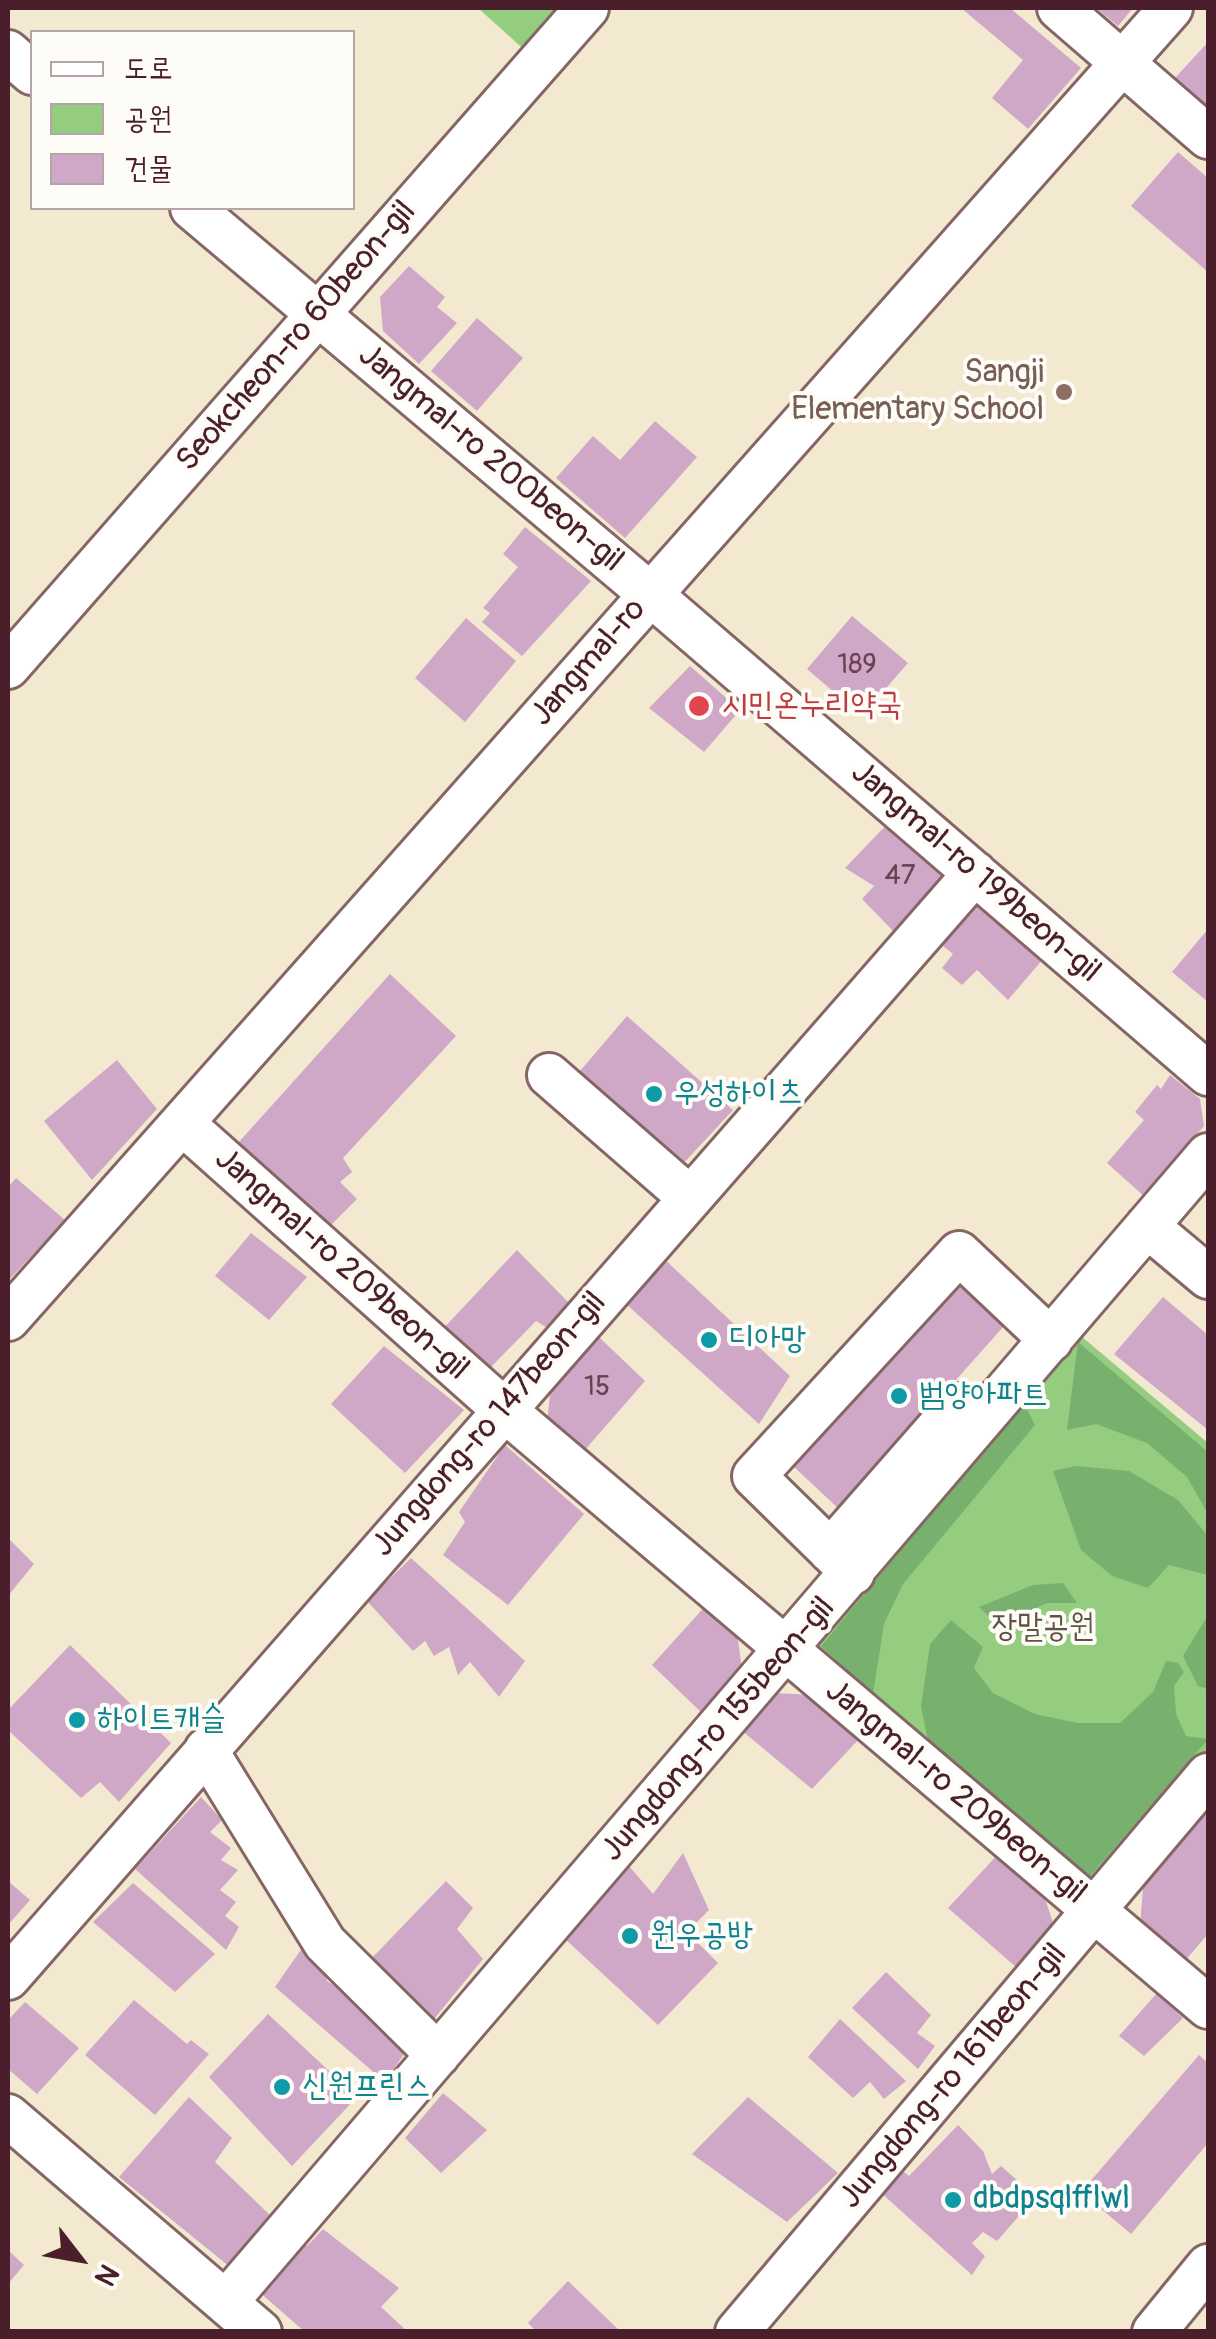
<!DOCTYPE html>
<html>
<head>
<meta charset="utf-8">
<style>
	body { margin:0 }
	#map { position:relative; width:1216px; height:2339px; overflow:hidden; background:#f3e9d1; font-family:Pangolin,"Poor Story",sans-serif }
	canvas { display:block }
	.frame { position:absolute; inset:0; border:10px solid #4a1f2b; pointer-events:none }
	.legend { position:absolute; left:30px; top:30px; width:325px; height:180px; box-sizing:border-box; background:#fdfcf7; border:2px solid #b5a4a5; margin:0; padding:12px 18px; list-style:none; font-size:30px; color:#4a1f2b }
	.legend li { display:flex; align-items:center; gap:20px; height:50px }
	.legend b { width:50px; border:2px solid #b5a4a5 }
	.north { position:absolute; left:30px; top:2209px; width:100px; height:100px; -webkit-text-stroke:8px #fdfcf7; paint-order:stroke; rotate:121deg; font-size:28px; font-weight:700; line-height:40px; text-align:center; color:#4a1f2b }
	.north::after { content:''; display:block; margin:auto; width:35px; height:45px; background:#4a1f2b; clip-path:polygon(50% 0,100% 100%,50% 72%,0 100%) }
</style>
</head>
<body>
<div id="map">
<canvas width="1216" height="2339"></canvas>
<div class="frame"></div>
<ul class="legend">
<li><b style="height:12px;background:#fff"></b>도로</li>
<li><b style="height:28px;background:#95cd80"></b>공원</li>
<li><b style="height:28px;background:#cfa8c7"></b>건물</li>
</ul>
<div class="north">N</div>
</div>
<script>
const c = document.querySelector('canvas').getContext('2d');
c.lineJoin = 'round';
function fill(path, color) { c.fillStyle = color; c.fill(path, 'evenodd'); }
const shape = rows => new Path2D(rows.map(r => 'M' + r).join(''));
function trace(path, color, width, dash) { c.strokeStyle = color; c.lineWidth = width; c.lineCap = dash ? 'butt' : 'round'; c.setLineDash(dash || []); c.stroke(path); }
function write(font, color, halo, rows, align = 'center') {
  c.font = font + ' Pangolin,"Poor Story",sans-serif'; c.lineWidth = 8; c.setLineDash([]); c.textBaseline = 'middle'; c.strokeStyle = halo; c.fillStyle = color; for (const [text, x, y, turn = 0] of rows) {
    c.save(); c.translate(x, y); c.rotate((+turn || 0) * Math.PI / 180); c.textAlign = isNaN(turn) ? turn : align; if (halo) c.strokeText(text, 0, 0); c.fillText(text, 0, 0); c.restore();
  }
}
const green = shape([
	[478,8,587,8,539,63],
	[1075,1331,1208,1443,1208,1750,1094,1889,810,1648]
]);
const forest = shape([
	[1078,1342,1208,1452,1208,1514,1187,1477,1147,1443,1096,1424,1067,1430],
	[1019,1408,1028,1411,1035,1425,903,1584,884,1624,873,1694,821,1646],
	[1076,1466,1129,1471,1178,1500,1208,1536,1208,1575,1169,1565,1148,1588,1112,1576,1081,1550,1053,1471],
	[1063,1583,1077,1603,1047,1603,998,1625,979,1607,1033,1585],
	[1208,1615,1208,1689,1198,1686,1183,1656],
	[951,1620,983,1647,974,1668,993,1693,1035,1714,1078,1723,1120,1723,1153,1692,1166,1661,1178,1663,1184,1672,1174,1686,1176,1714,1186,1736,1208,1739,1089,1877,928,1741,921,1707,930,1644]
]);
const building = shape([
	[961,8,1010,8,1081,68,1028,129,992,98,1023,60],
	[1096,8,1133,8,1118,26],
	[1208,42,1208,107,1175,78],
	[1178,152,1208,178,1208,272,1131,206],
	[409,266,445,297,437,307,457,323,419,364,383,331,380,297],
	[477,318,523,358,477,411,431,371],
	[655,421,697,457,625,538,556,478,593,436,620,460],
	[525,527,591,581,522,656,482,622,490,613,483,608,518,567,503,554],
	[852,616,908,663,862,716,807,669],
	[466,618,516,661,465,722,415,678],
	[690,666,740,710,704,752,649,708],
	[895,816,931,852,945,886,898,936,862,899,874,886,845,868],
	[980,891,1049,952,1008,1000,977,970,962,985,942,968,953,954,938,942],
	[1208,929,1208,1002,1172,972],
	[390,974,456,1036,343,1158,352,1172,340,1182,357,1199,329,1227,238,1143],
	[627,1016,733,1110,681,1166,574,1078],
	[117,1060,157,1109,92,1180,44,1121],
	[1170,1075,1200,1099,1204,1126,1145,1197,1107,1163,1144,1120,1135,1112,1157,1085,1161,1089],
	[16,1178,65,1220,8,1281,8,1187],
	[251,1233,307,1277,269,1320,215,1276],
	[517,1250,570,1304,549,1329,536,1321,490,1368,476,1364,440,1332],
	[663,1258,790,1376,759,1424,626,1304],
	[959,1284,1004,1326,840,1510,794,1467],
	[1163,1297,1208,1335,1208,1430,1114,1354],
	[599,1337,645,1381,584,1451,547,1423,550,1394],
	[384,1346,464,1410,405,1473,331,1404],
	[505,1445,584,1514,508,1605,443,1555,465,1522,459,1512],
	[8,1538,34,1564,8,1596],
	[411,1558,525,1661,499,1697,470,1662,458,1675,449,1647,434,1656,425,1641,413,1651,367,1601],
	[709,1602,736,1626,743,1676,704,1715,652,1665],
	[70,1645,171,1743,119,1802,100,1782,81,1798,8,1730,8,1710],
	[773,1693,813,1695,860,1738,812,1789,741,1730],
	[201,1797,222,1820,210,1832,231,1848,221,1860,238,1870,220,1890,236,1902,225,1916,239,1927,226,1950,135,1869],
	[1208,1802,1208,1934,1184,1962,1140,1926,1144,1876],
	[1001,1851,1041,1886,1057,1935,1024,1974,948,1908],
	[683,1853,709,1910,687,1932,718,1963,658,2025,565,1939,629,1866,653,1894],
	[8,1881,30,1900,8,1925],
	[446,1881,473,1908,457,1929,483,1959,430,2024,371,1959],
	[133,1883,215,1954,175,1992,93,1922],
	[307,1941,324,1963,327,1981,357,1999,404,2054,385,2082,275,1987],
	[886,1972,931,2015,917,2033,935,2046,918,2069,852,2008],
	[1157,1993,1183,2018,1144,2056,1119,2036],
	[134,2000,187,2044,191,2040,209,2054,155,2115,85,2055],
	[25,2002,79,2048,37,2094,8,2069,8,2020],
	[268,2014,357,2097,292,2166,209,2077],
	[840,2019,906,2081,884,2099,870,2082,853,2098,808,2057],
	[1199,2055,1208,2063,1208,2143,1131,2234,1081,2192],
	[443,2093,487,2130,441,2173,405,2138],
	[189,2097,232,2138,215,2162,273,2218,230,2267,119,2177],
	[748,2097,838,2173,787,2222,692,2154],
	[958,2125,983,2151,992,2174,1001,2166,1018,2181,1008,2191,1025,2209,997,2241,983,2232,972,2243,985,2256,972,2275,879,2191,898,2167,909,2176],
	[323,2229,399,2288,381,2307,408,2332,305,2332,257,2290,300,2239,307,2246],
	[8,2250,24,2265,8,2284],
	[568,2281,621,2332,537,2332,528,2323]
]);
const minor = shape([
	[1059,8,1208,137],
	[8,52,32,73],
	[192,208,650,594,1208,1074],
	[8,667,587,8],
	[549,1075,690,1198],
	[182,1123,503,1409,1208,2007],
	[1147,1226,1208,1277],
	[8,1319,1171,8],
	[830,1551,958,1405],
	[853,1573,754,1476,959,1253,1051,1340],
	[206,1750,325,1943,438,2055],
	[8,1978,975,873],
	[8,2116,260,2332],
	[226,2302,1208,1155],
	[737,2332,1208,1775],
	[1154,2332,1208,2266]
]);
const markers = [
	[1064,392,10,"#8d6e63"],
	[699,706,12,"#e0444e"],
	[654,1094,10,"#0f9aa8"],
	[709,1340,10,"#0f9aa8"],
	[899,1396,10,"#0f9aa8"],
	[77,1720,10,"#0f9aa8"],
	[630,1936,10,"#0f9aa8"],
	[282,2087,10,"#0f9aa8"],
	[953,2200,10,"#0f9aa8"]
];
const numberNames = [
	["189",857,666],
	["47",900,877],
	["15",597,1388]
];
const streetNames = [
	["Seokcheon-ro 60beon-gil",297,337,-49],
	["Jangmal-ro 200beon-gil",490,459,40],
	["Jangmal-ro",589,663,-49],
	["Jangmal-ro 199beon-gil",975,873,41],
	["Jangmal-ro 209beon-gil",341,1265,42],
	["Jungdong-ro 147beon-gil",490,1425,-49],
	["Jungdong-ro 155beon-gil",719,1730,-49],
	["Jangmal-ro 209beon-gil",955,1793,40],
	["Jungdong-ro 161beon-gil",954,2077,-50]
];
const educationNames = [
	["Sangji",1044,374],
	["Elementary School",1044,411]
];
const healthNames = [
	["시민온누리약국",722,706]
];
const cultureNames = [
	["우성하이츠",674,1094],
	["디아망",729,1340],
	["범양아파트",919,1396],
	["하이트캐슬",97,1720],
	["원우공방",650,1936],
	["신원프린스",302,2087],
	["dbdpsqlfflwl",973,2200]
];
const parkNames = [
	["장말공원",1043,1628]
];
fill(green, '#95cd80');
fill(forest, '#78b06e');
fill(building, '#cfa8c7');
trace(minor, '#856665', 48);
trace(minor, '#fff', 42);
for (const [x, y, r, color] of markers) { const dot = new Path2D(); dot.arc(x, y, r, 0, 2 * Math.PI); c.fillStyle = color; c.fill(dot); trace(dot, '#fdfcf7', 4); }
write('28px', '#6b4152', null, numberNames);
write('32px', '#4a1f2b', '#fdfcf7', streetNames);
write('32px', '#785e54', '#fdfcf7', educationNames, 'right');
write('32px', '#be3a42', '#fdfcf7', healthNames, 'left');
write('32px', '#0d838f', '#fdfcf7', cultureNames, 'left');
write('32px', '#605344', '#fdfcf7', parkNames);
</script>
</body>
</html>
